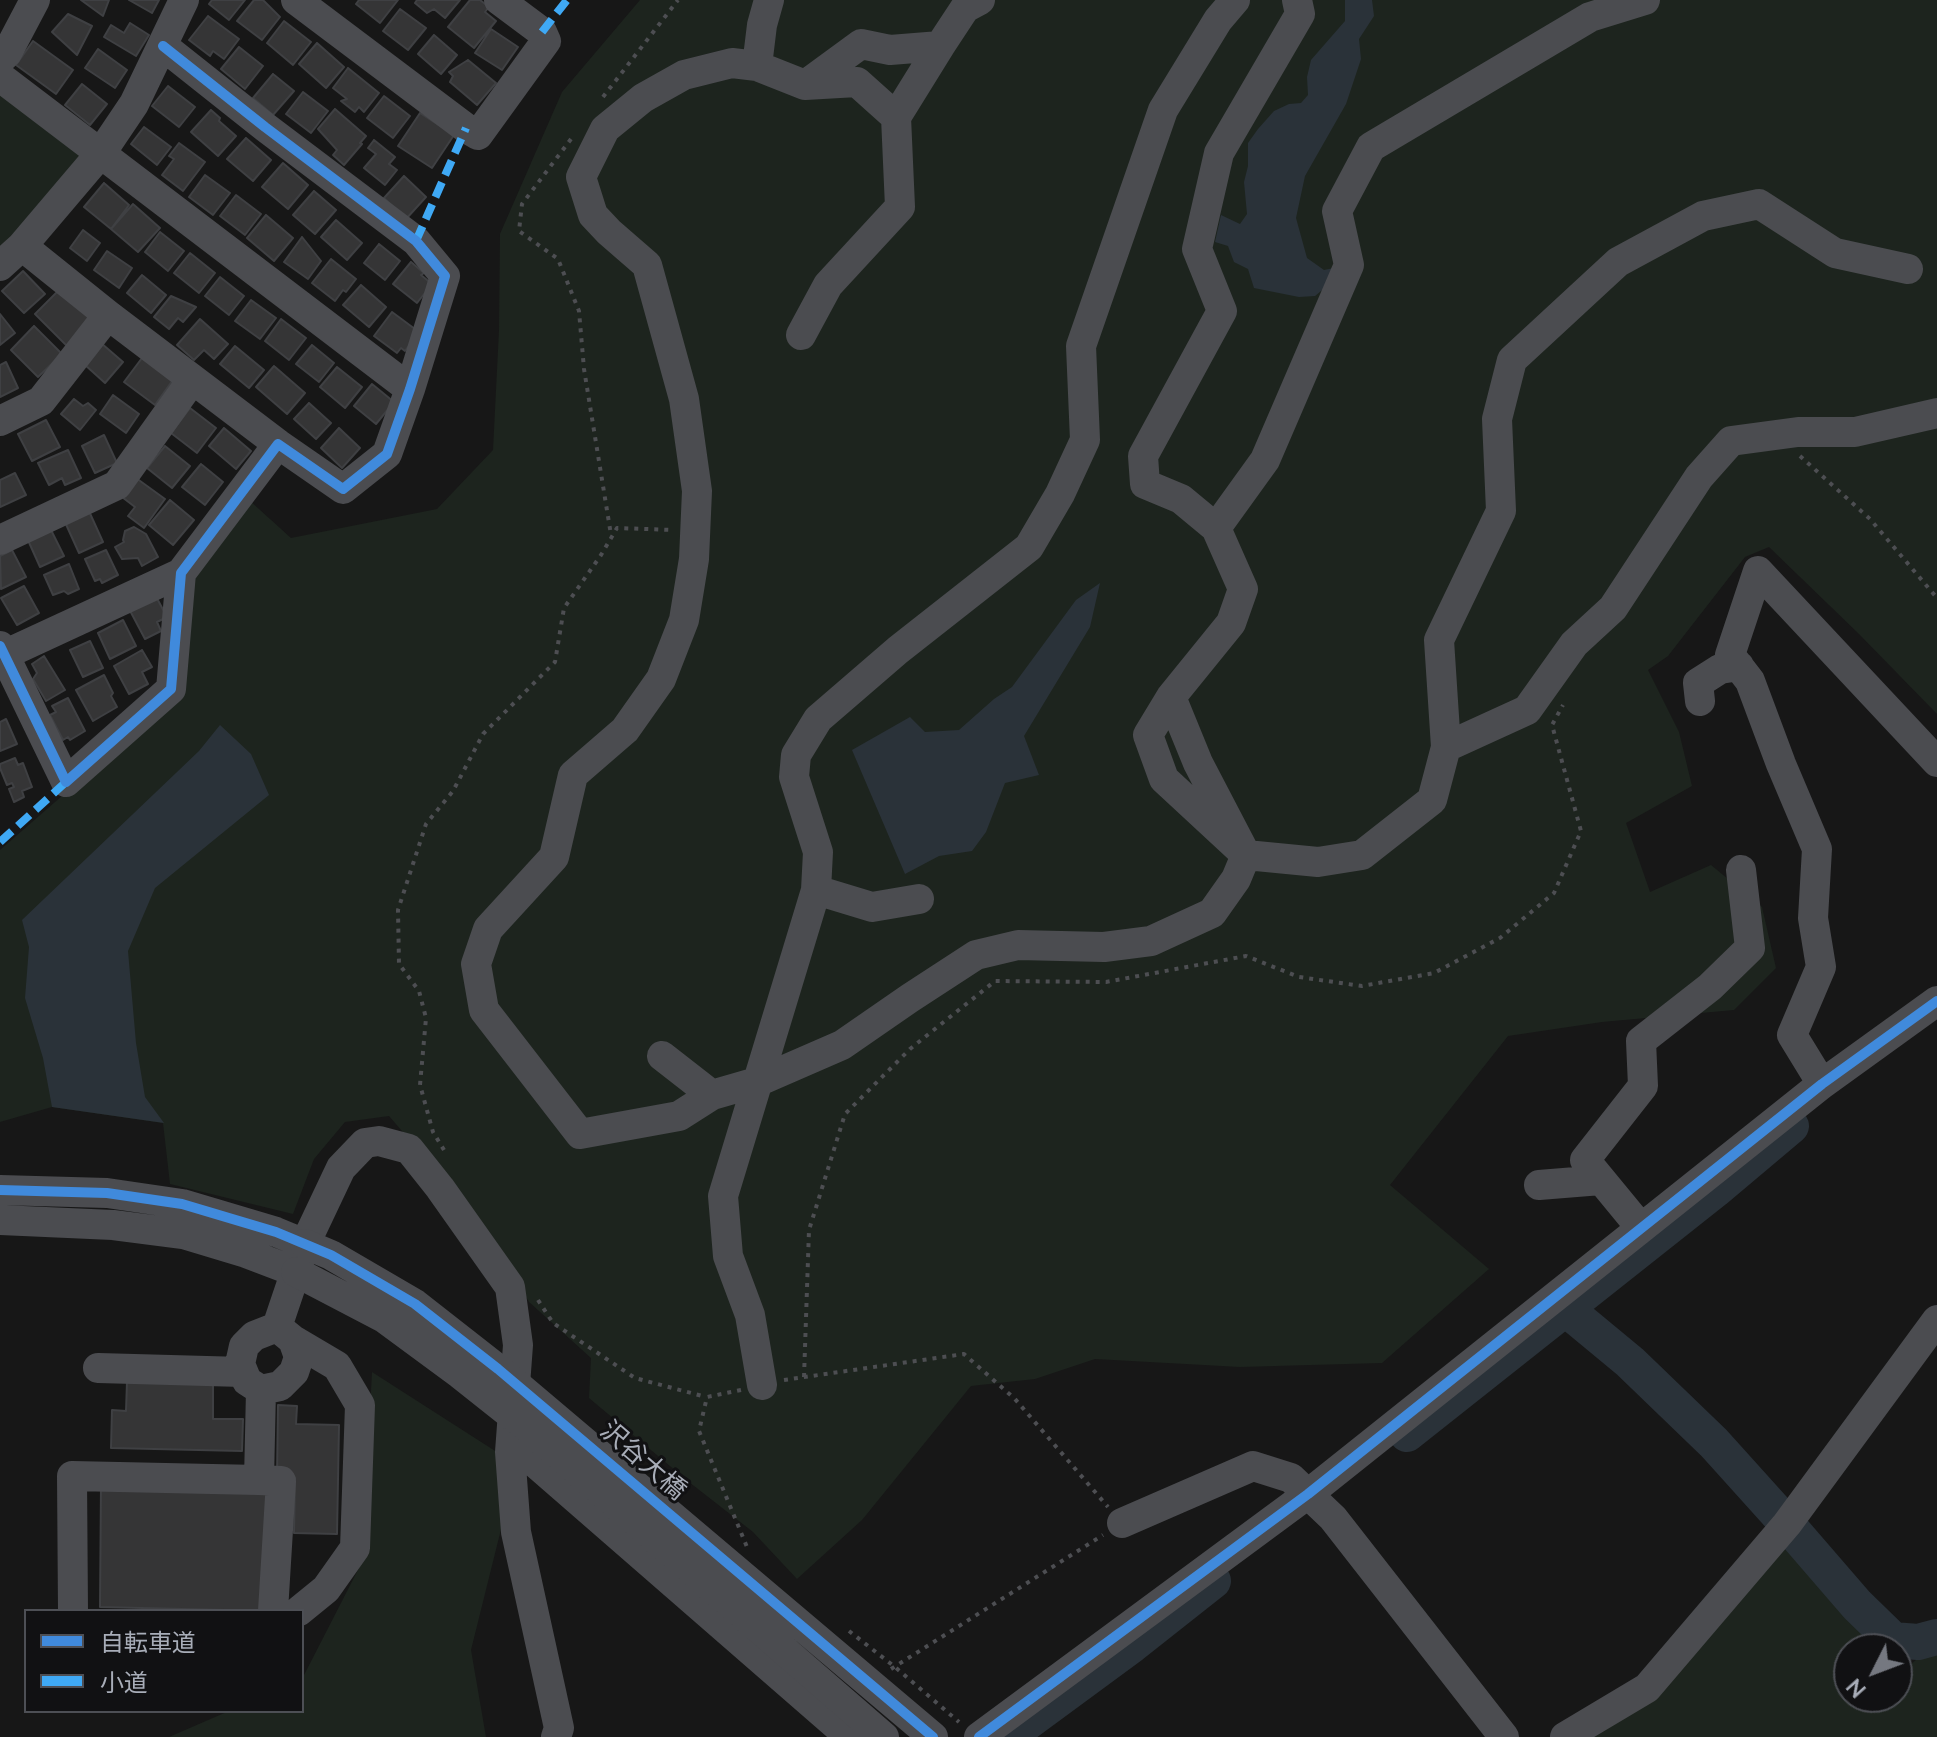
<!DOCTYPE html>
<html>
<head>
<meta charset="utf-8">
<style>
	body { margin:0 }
	#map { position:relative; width:1937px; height:1737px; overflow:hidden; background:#171717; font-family:"Nunito Sans","Noto Sans JP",sans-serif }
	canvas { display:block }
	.legend { position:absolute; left:24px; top:1609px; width:280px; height:104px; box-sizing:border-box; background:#111113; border:2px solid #4d4f55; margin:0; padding:10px 14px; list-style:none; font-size:24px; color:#a8adb8 }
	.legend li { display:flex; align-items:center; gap:16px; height:40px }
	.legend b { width:40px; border:2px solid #4d4f55 }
	.north { position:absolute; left:1833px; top:1633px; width:80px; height:80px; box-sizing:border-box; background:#111113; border:2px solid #4d4f55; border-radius:50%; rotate:228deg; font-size:22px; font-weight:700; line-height:32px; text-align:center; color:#a8adb8 }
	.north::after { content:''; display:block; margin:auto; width:28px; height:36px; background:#757880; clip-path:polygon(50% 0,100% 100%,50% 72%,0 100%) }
</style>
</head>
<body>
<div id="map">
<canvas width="1937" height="1737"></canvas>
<ul class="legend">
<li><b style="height:10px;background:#408adc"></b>自転車道</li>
<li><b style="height:10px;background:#3fa9f5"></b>小道</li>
</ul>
<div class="north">N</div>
</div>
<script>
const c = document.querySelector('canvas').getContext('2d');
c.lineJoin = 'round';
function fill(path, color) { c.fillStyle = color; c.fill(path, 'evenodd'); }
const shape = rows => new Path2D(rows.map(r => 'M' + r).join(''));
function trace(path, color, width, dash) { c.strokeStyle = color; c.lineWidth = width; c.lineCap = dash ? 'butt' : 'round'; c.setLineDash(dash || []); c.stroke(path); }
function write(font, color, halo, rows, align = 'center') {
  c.font = font + ' "Nunito Sans","Noto Sans JP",sans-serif'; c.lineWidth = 6; c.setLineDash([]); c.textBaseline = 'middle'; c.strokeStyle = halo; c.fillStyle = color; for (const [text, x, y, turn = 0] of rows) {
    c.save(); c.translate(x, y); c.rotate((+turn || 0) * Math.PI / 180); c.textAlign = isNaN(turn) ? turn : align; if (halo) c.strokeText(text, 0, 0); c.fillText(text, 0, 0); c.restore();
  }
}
const green = shape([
	[640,0,1937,0,1937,714,1859,634,1769,547,1745,557,1668,656,1648,670,1679,732,1692,786,1626,823,1650,892,1711,865,1762,907,1776,968,1734,1010,1602,1022,1508,1036,1390,1185,1489,1269,1382,1363,1240,1367,1095,1359,1035,1379,971,1386,862,1520,797,1579,753,1532,689,1482,589,1398,591,1358,529,1302,483,1225,389,1116,345,1122,314,1159,293,1214,170,1184,163,1123,52,1107,0,1122,0,850,180,693,191,578,249,500,291,538,437,509,493,450,499,330,500,234,562,92],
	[0,77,101,153,0,266],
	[372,1372,517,1465,471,1650,486,1737,169,1737,229,1711,302,1711,302,1679,362,1562],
	[1787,1524,1896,1649,1849,1649,1849,1697,1897,1697,1897,1651,1910,1665,1937,1642,1937,1737,1565,1737,1647,1688]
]);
const water = shape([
	[1345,0,1372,0,1374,16,1359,39,1361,59,1346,104,1305,176,1296,218,1307,258,1324,270,1334,268,1327,286,1315,296,1299,297,1254,288,1248,269,1234,262,1228,246,1215,242,1221,215,1240,224,1247,214,1244,182,1248,166,1248,143,1258,129,1274,111,1289,104,1301,103,1308,95,1307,77,1311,60,1345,21],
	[1100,583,1090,627,1024,736,1039,775,1005,783,986,832,972,851,939,856,905,874,852,750,910,717,925,732,959,730,994,699,1012,687,1076,600],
	[220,725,251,754,269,795,155,888,128,951,136,1043,145,1097,164,1123,52,1107,43,1058,25,998,29,947,22,920,199,751]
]);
const river = shape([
	[1566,1309,1630,1362,1714,1443,1787,1524,1857,1605,1893,1640,1918,1642,1937,1637],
	[1407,1434,1715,1190,1791,1126],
	[1007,1737,1132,1645,1213,1581]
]);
const building = shape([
	[81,0,109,0,103,16,81,0],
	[129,0,159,0,152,13,129,0],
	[212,0,245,0,229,20,209,4,212,0],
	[254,0,263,0,280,17,262,40,237,21,254,0],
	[359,0,398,0,380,23,356,4,359,0],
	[417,0,460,0,445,18,434,9,427,13,415,3,417,0],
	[470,0,480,0,489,7,485,12,496,21,474,48,448,27,470,0],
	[400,9,426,28,408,50,383,31,400,9],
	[68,14,92,26,77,55,52,32,68,14],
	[208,16,239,39,224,59,213,51,210,56,189,40,208,16],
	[284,21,311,42,293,65,267,43,284,21],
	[130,23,149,35,136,56,104,37,111,25,124,33,130,23],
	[491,29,518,47,502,70,475,53,491,29],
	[434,35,457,55,441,74,418,54,434,35],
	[33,41,73,70,56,94,16,65,33,41],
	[317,43,344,67,326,88,299,64,317,43],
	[239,47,263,66,245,89,221,69,239,47],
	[98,49,127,70,115,88,85,68,98,49],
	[468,60,496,83,477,105,450,82,453,76,449,72,468,60],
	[348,68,379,93,364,112,359,107,355,112,341,101,347,99,333,88,348,68],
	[273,74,294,91,273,115,253,98,273,74],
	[82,84,107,104,90,125,65,105,82,84],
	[168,86,195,107,179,127,152,106,168,86],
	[303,92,328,111,311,133,286,114,303,92],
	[384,96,410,116,393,138,367,118,384,96],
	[335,109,366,136,360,143,362,144,344,165,333,155,337,150,318,129,335,109],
	[211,110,220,118,219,121,236,136,218,156,191,132,211,110],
	[420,113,454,135,432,168,398,146,420,113],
	[144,127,171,147,157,165,131,144,144,127],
	[246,138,271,160,253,181,227,159,246,138],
	[374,140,395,157,389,164,397,170,385,185,364,168,376,154,368,148,374,140],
	[179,143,205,162,183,191,162,175,174,159,169,156,179,143],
	[283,163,308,185,288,209,262,187,283,163],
	[205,175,230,193,213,215,189,197,205,175],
	[404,176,426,197,406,219,384,198,404,176],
	[104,183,129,205,111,229,84,207,104,183],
	[314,191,336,210,315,234,293,215,314,191],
	[236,195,261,214,245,235,220,216,236,195],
	[133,204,160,228,138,252,111,229,133,204],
	[266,215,293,238,274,261,247,238,266,215],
	[336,220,362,243,347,260,321,237,336,220],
	[83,230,100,243,87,261,70,248,83,230],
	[160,232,184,251,168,271,145,252,160,232],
	[302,237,321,261,308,279,284,262,302,237],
	[379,244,400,261,385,280,364,263,379,244],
	[107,251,132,268,119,288,94,270,107,251],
	[190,253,215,273,199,293,174,273,190,253],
	[331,259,356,279,346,292,343,290,335,301,312,283,331,259],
	[411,262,424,273,421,275,432,284,417,303,393,284,411,262],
	[23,271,45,294,24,313,2,291,23,271],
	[142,275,166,295,151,313,127,293,142,275],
	[220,277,244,296,229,315,205,296,220,277],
	[361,285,386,307,369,327,343,305,361,285],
	[62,287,96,321,69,348,35,314,62,287],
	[171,296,196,307,183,322,178,318,169,329,154,317,171,296],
	[251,300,276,318,260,339,235,321,251,300],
	[392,312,419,332,405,351,401,348,397,353,374,336,392,312],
	[0,314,15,333,0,345,0,314],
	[200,319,228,344,214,359,204,350,194,360,177,345,200,319],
	[281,319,306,338,289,360,265,341,281,319],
	[34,326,62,354,38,377,11,350,34,326],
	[101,343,123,362,105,383,84,364,101,343],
	[312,345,334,363,319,382,296,364,312,345],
	[235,346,264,370,249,388,220,364,235,346],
	[145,354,175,377,155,405,124,382,145,354],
	[6,362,18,388,0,397,0,365,6,362],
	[274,366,305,393,287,414,256,387,274,366],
	[337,367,362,387,345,408,320,387,337,367],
	[372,384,394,402,376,424,354,406,372,384],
	[113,395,139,414,126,433,100,414,113,395],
	[74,399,83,406,88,403,96,410,80,430,61,414,74,399],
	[309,403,331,423,316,439,294,419,309,403],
	[190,408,216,428,197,453,171,433,190,408],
	[46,420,60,447,32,461,18,434,46,420],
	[224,428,251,451,236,469,209,446,224,428],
	[339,428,360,448,342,468,321,448,339,428],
	[104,435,117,463,95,473,82,446,104,435],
	[165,446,190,466,172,488,147,468,165,446],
	[68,450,81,478,65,485,62,478,49,485,38,463,68,450],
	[201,464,223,482,205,505,182,487,201,464],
	[15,473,26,495,0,507,0,480,15,473],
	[136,478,165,499,144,528,128,516,135,507,122,497,136,478],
	[170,500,194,520,173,545,149,525,170,500],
	[88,509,103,542,79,553,64,520,88,509],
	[134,527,146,534,158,557,142,566,138,558,122,559,115,547,124,542,123,540,125,531,134,527],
	[50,528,64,556,40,567,27,538,50,528],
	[12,550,26,577,1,589,0,556,12,550],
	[106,550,118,575,102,583,100,579,95,581,85,559,106,550],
	[69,564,79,589,68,594,64,591,53,595,44,575,69,564],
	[24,586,39,613,17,625,1,598,24,586],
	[153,591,167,617,157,622,161,631,145,639,127,605,153,591],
	[123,620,136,646,110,659,98,633,123,620],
	[90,641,103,668,83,677,70,650,90,641],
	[142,650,152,667,142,672,148,684,129,694,114,666,142,650],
	[44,656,65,690,46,701,33,679,37,673,32,664,44,656],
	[104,675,113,693,111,696,117,707,93,721,76,690,104,675],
	[68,698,85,731,70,740,68,737,63,740,50,715,56,712,52,706,68,698],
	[6,719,17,744,0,751,0,722,6,719],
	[15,758,18,765,23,763,32,787,22,791,24,797,14,802,9,789,14,787,12,783,7,785,0,768,0,764,15,758],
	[127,1382,213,1384,213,1419,243,1419,242,1451,111,1448,112,1410,126,1411,127,1382],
	[278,1405,297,1406,296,1424,339,1425,337,1534,294,1533,295,1478,277,1477,278,1405],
	[101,1485,269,1488,266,1611,100,1607,101,1485]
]);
const path = shape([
	[603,97,678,0],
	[571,139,522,204,519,231,558,259,579,311,584,369,611,535],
	[1800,456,1870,519,1937,598],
	[444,1150,433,1132,420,1085,426,1018,419,991,399,964,398,910,426,824,453,791,483,734,555,662,564,608,601,555,617,528,673,530],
	[538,1300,553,1323,635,1378,706,1397],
	[804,1377,809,1230,845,1114,910,1049,995,981,1106,982,1246,956,1299,977,1362,986,1434,973,1500,938,1554,893,1581,831,1552,725,1563,705],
	[784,1380,964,1354,1015,1399,1108,1507],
	[741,1390,707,1397,699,1431,747,1547],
	[849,1631,895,1667,959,1722],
	[891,1669,1103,1535]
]);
const minor = shape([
	[296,0,466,128,478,135,546,41,542,32,499,0],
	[769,0,762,25,757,66,732,63,684,75,643,98,605,129,581,177,593,215,609,232,647,265,684,399,697,491,694,559,684,620,661,679,625,730,573,775,554,857,488,929,476,964,484,1010,580,1134,679,1116,712,1095,757,1082,842,1045,910,998,976,955,1018,945,1104,947,1151,941,1212,913,1236,879,1246,855,1164,779,1148,735,1171,697,1231,623,1243,589,1216,528,1181,499,1145,484,1143,456,1222,311,1197,249,1219,153,1300,14,1297,0],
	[940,46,965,8,980,0],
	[0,60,7,53,35,0],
	[757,66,805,85,857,82,896,117,900,207,828,285,801,335],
	[0,77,410,389],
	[805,85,861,44,890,50,940,46,896,117],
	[0,266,22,246,101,153,134,104,184,0],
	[108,315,278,444],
	[0,421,41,401,108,315,22,246],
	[1216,528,1265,460,1349,265,1337,211,1371,147,1590,17,1645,0],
	[0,540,117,485,192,380],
	[0,646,66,782,171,689,181,573,278,444,343,489,387,454,410,389,445,276,416,241,265,127,163,46],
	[4,655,181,573],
	[1171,697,1198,763,1246,855,1318,862,1362,855,1432,800,1446,747,1439,640,1501,511,1497,419,1512,360,1618,262,1703,216,1759,204,1835,253,1908,269],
	[1700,701,1698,683,1720,669,1739,666],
	[1446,747,1527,710,1574,644,1613,608,1699,477,1731,441,1798,432,1855,432,1937,413],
	[816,890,872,907,919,899],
	[662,1056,712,1095],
	[1822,1084,1792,1035,1821,967,1813,918,1817,849,1781,764,1750,681,1730,655,1758,571,1937,762],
	[1539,1185,1601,1180],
	[0,1190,107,1193,182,1204,276,1232,305,1244],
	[0,1220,113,1225,183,1234,246,1253,296,1272],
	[1641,1228,1585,1160,1643,1086,1641,1041,1710,987,1750,948,1741,870],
	[277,1327,293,1340,299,1357,294,1372,280,1386,261,1390,247,1381,240,1364,244,1346,254,1336,277,1327,305,1244,341,1168,365,1143,379,1141,409,1149,440,1188,510,1287,518,1345,510,1452,516,1532,559,1728,556,1737],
	[293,1340,337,1366,360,1405,355,1548,326,1589,299,1611],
	[98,1368,243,1372],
	[762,1385,750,1315,728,1256,723,1196,816,890,818,852,794,777,796,755,818,719,898,650,1029,547,1060,494,1085,440,1081,346,1163,110,1218,20,1235,0],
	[511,1442,850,1737],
	[259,1480,281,1481,273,1611],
	[1122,1523,1253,1466,1291,1478,1333,1518,1504,1737],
	[73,1611,72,1476,259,1480,261,1390],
	[979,1737,1308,1494,1822,1084,1937,1001],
	[1565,1737,1647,1688,1787,1524,1937,1320]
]);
const minorBridge = shape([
	[305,1244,331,1255,415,1304,498,1369,933,1737],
	[296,1272,384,1318,460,1374,528,1428,884,1737]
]);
const quiet = shape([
	[542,32,567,0],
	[416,241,466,128],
	[0,842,66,782]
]);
const cycleway = shape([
	[0,646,66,782,171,689,181,573,278,444,343,489,387,454,410,389,445,276,416,241,265,127,163,46],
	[0,1190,107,1193,182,1204,276,1232,331,1255,415,1304,498,1369,933,1737],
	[979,1737,1308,1494,1822,1084,1937,1001]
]);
const streetNames = [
	["沢谷大橋",642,1462,41]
];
fill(green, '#1d241e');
fill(water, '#2a3239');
trace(river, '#2a3239', 36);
fill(building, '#353536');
trace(building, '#3f4043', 2);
trace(path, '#4d4e52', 4, [4, 6]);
trace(minor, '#4b4c50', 30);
trace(minorBridge, '#4b4c50', 30);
trace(quiet, '#3fa9f5', 8, [16, 8]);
trace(cycleway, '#408adc', 10);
write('26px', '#a8adb8', '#111113', streetNames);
</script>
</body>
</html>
